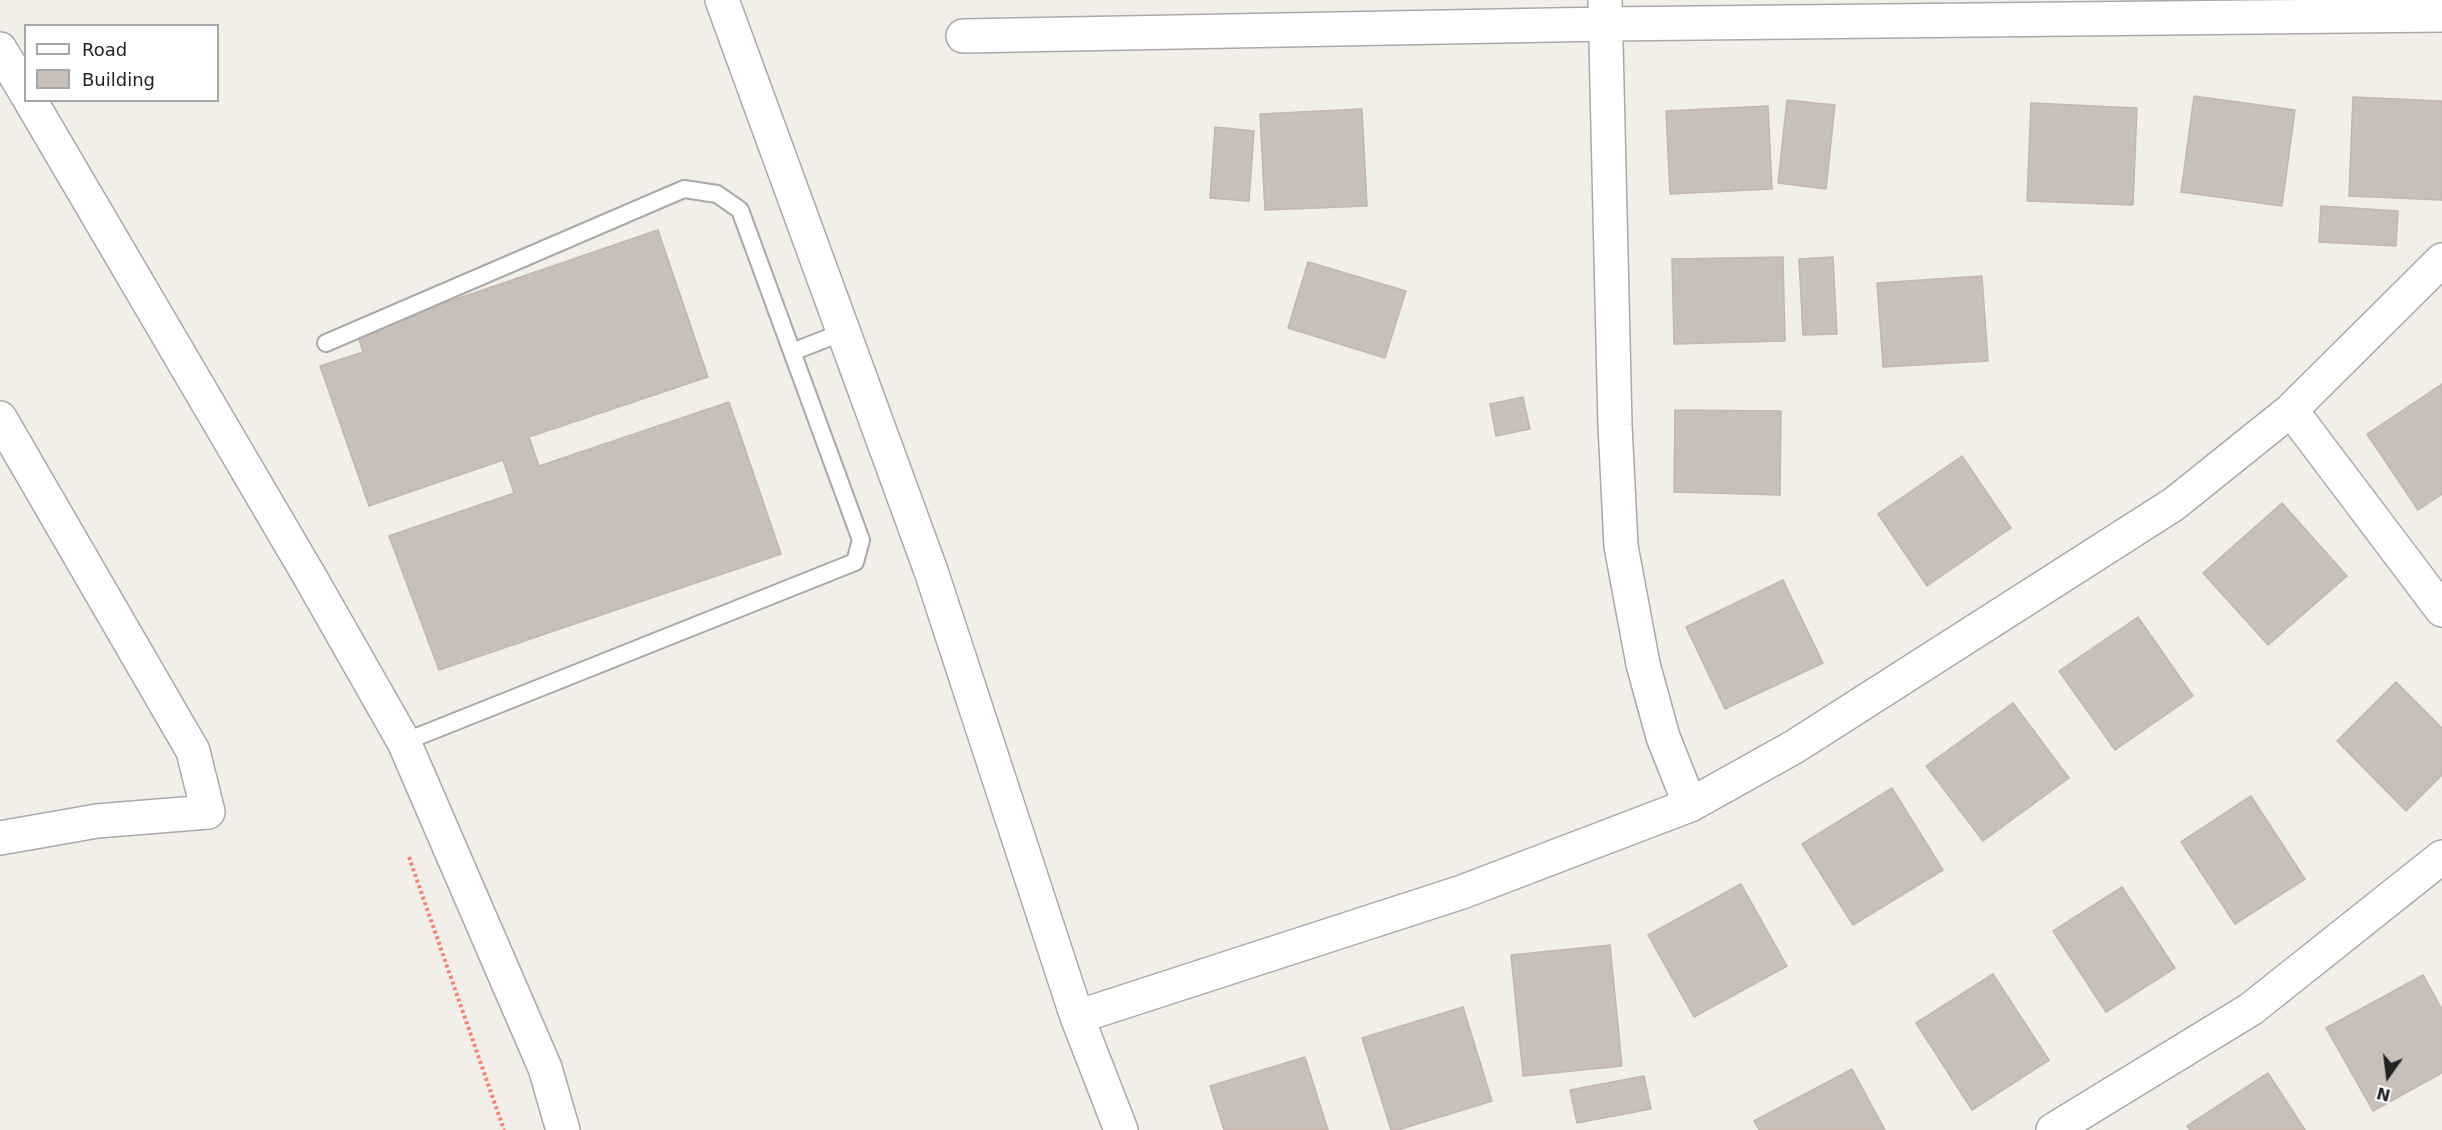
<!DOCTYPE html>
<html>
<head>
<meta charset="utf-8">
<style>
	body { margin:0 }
	#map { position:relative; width:2442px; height:1130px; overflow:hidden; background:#f2efe9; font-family:"DejaVu Sans",sans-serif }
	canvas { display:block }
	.legend { position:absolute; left:24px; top:24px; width:195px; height:78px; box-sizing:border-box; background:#fff; border:2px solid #a7a7a7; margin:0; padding:8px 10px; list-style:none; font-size:18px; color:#222 }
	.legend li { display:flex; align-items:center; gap:12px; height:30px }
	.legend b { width:30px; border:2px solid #a7a7a7 }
	.north { position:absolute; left:2358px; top:1046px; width:60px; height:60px; -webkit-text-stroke:4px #fff; paint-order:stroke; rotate:194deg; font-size:16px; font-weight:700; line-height:24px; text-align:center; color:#222 }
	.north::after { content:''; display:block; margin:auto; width:21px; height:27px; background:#222; clip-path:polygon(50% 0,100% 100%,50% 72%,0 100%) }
</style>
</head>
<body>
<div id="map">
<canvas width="2442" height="1130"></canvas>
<ul class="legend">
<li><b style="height:8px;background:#fff"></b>Road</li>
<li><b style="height:16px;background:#c7bfb8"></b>Building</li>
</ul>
<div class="north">N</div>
</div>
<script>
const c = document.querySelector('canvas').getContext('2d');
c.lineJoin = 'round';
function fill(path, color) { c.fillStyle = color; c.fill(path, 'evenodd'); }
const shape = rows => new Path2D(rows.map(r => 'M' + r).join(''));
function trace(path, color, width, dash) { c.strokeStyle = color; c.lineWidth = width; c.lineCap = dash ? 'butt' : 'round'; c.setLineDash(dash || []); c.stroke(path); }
const building = shape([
	[2194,96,2295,110,2282,206,2181,192,2194,96],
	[2353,97,2442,101,2442,200,2349,196,2353,97],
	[1787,100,1835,105,1826,189,1778,183,1787,100],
	[2031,103,2137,108,2133,205,2027,201,2031,103],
	[1768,106,1772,189,1670,194,1666,111,1768,106],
	[1362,109,1367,206,1265,210,1260,114,1362,109],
	[1215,127,1254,131,1249,201,1210,198,1215,127],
	[2321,206,2398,211,2396,246,2319,242,2321,206],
	[658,230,708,377,529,437,539,466,729,402,781,554,439,670,389,536,514,493,503,460,369,506,320,366,363,352,357,333,658,230],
	[1783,257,1785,341,1674,344,1672,259,1783,257],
	[1833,257,1837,334,1803,335,1799,259,1833,257],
	[1308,262,1406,291,1385,358,1288,328,1308,262],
	[1982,276,1988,361,1883,367,1877,283,1982,276],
	[2442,384,2442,494,2418,510,2367,434,2442,384],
	[1523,397,1530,429,1496,436,1490,404,1523,397],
	[1675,410,1781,411,1780,495,1674,492,1675,410],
	[1962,456,2011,528,1927,586,1878,514,1962,456],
	[2282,503,2347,576,2268,645,2203,573,2282,503],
	[1783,580,1823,663,1725,709,1686,627,1783,580],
	[2138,617,2193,696,2115,750,2059,671,2138,617],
	[2396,682,2442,728,2442,775,2406,811,2337,741,2396,682],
	[2013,703,2069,778,1983,841,1926,766,2013,703],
	[1892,788,1943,870,1853,925,1802,844,1892,788],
	[2251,796,2305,879,2235,924,2181,842,2251,796],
	[1741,884,1787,966,1694,1017,1648,935,1741,884],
	[2122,887,2175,968,2106,1012,2053,931,2122,887],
	[1610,945,1622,1066,1523,1076,1511,955,1610,945],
	[1993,974,2049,1060,1972,1110,1916,1023,1993,974],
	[2423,975,2442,1009,2442,1073,2373,1111,2326,1028,2423,975],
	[1463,1007,1492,1101,1398,1130,1391,1130,1362,1038,1463,1007],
	[1305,1057,1328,1130,1224,1130,1210,1086,1305,1057],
	[1852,1069,1885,1130,1759,1130,1754,1121,1852,1069],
	[2268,1073,2305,1130,2190,1130,2187,1126,2268,1073],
	[1644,1076,1651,1109,1577,1123,1570,1090,1644,1076]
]);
const path = shape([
	[409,857,504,1130]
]);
const service = shape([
	[326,343,684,189,717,194,740,210,861,540,855,562,404,742],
	[792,352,843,332]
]);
const minor = shape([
	[722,0,931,571,1077,1017,1121,1130],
	[1605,0,1615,425,1621,546,1643,664,1663,737,1690,805],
	[963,36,1605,24,2442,15],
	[2291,410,2442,610],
	[0,418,193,751,208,812,97,821,0,838],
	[1077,1017,1462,892,1690,805,1794,747,2174,504,2291,410,2442,260],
	[2053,1130,2251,1009,2442,857]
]);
const tertiary = shape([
	[0,49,26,93],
	[30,100,310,577,404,742,545,1068,563,1130]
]);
fill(building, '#c7bfb8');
trace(building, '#c4b6ab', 1.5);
trace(service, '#a9a9a9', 20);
trace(minor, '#a9a9a9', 36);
trace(tertiary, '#a9a9a9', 36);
trace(path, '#fa8072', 4, [3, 3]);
trace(service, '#fff', 16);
trace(minor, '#fff', 33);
trace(tertiary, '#fff', 33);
</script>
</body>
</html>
